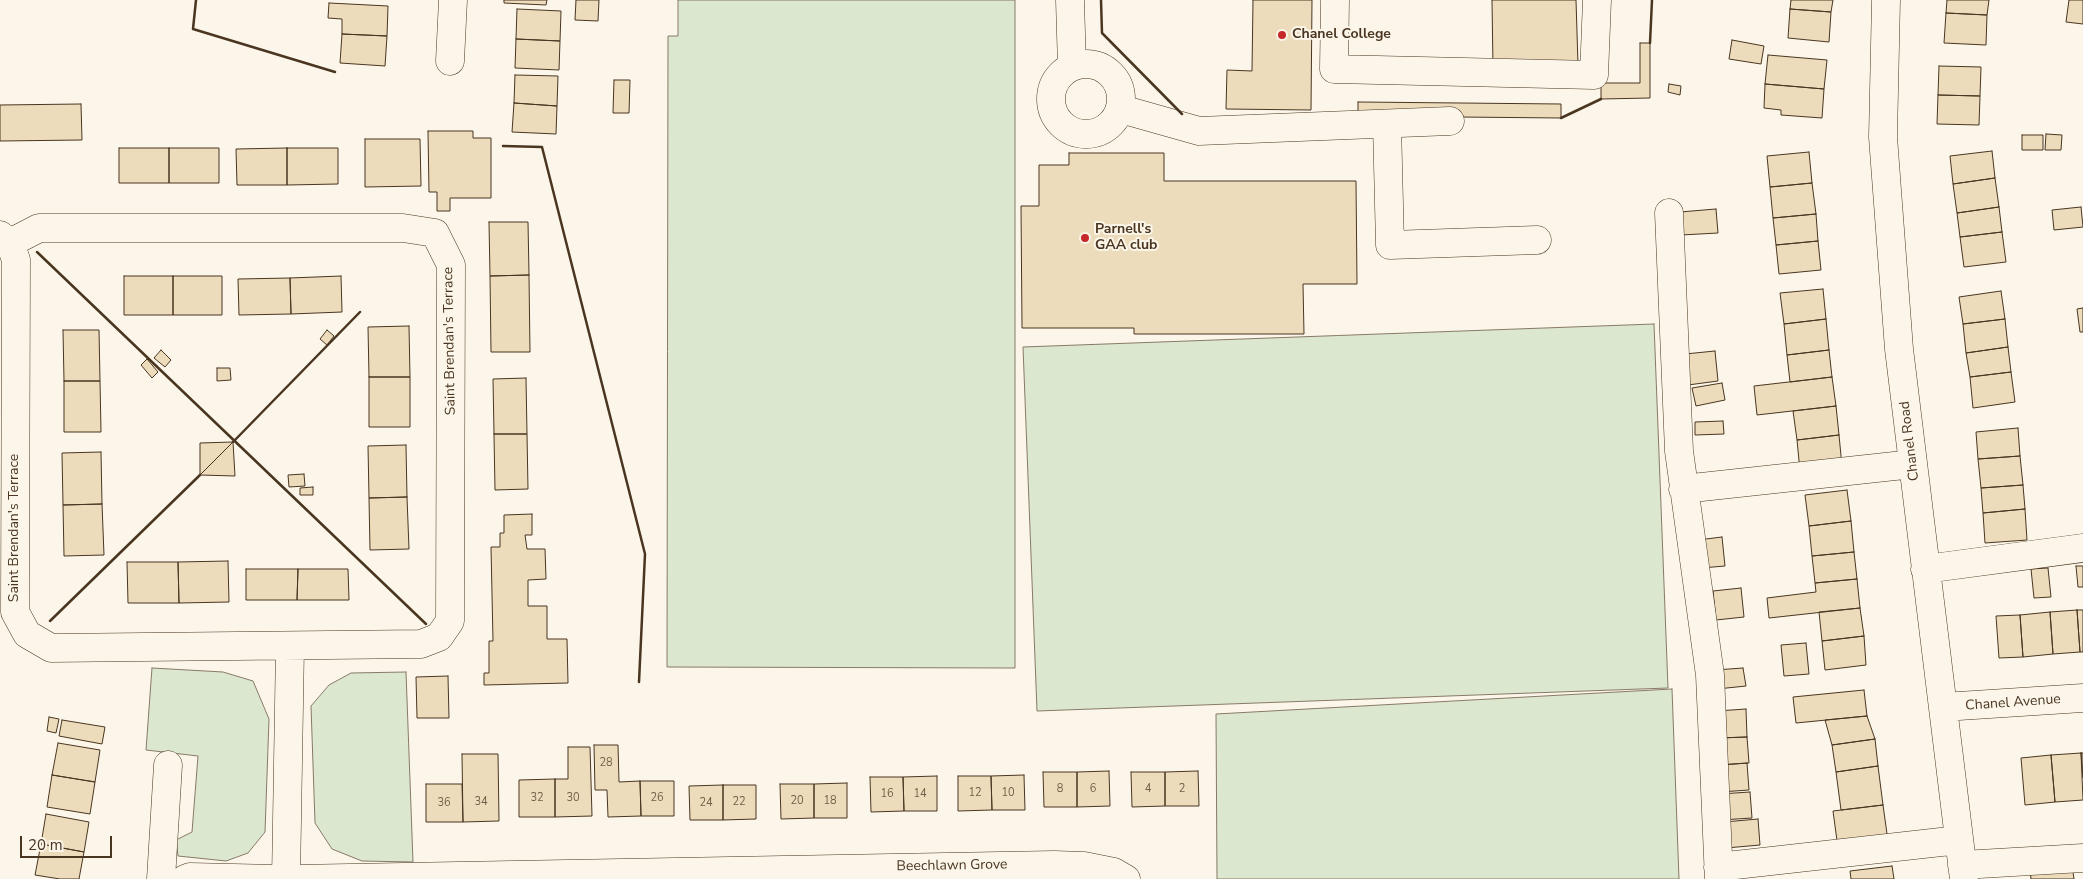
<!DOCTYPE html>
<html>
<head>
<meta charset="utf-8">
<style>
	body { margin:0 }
	#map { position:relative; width:2083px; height:879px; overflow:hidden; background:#fbf6e9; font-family:"Nunito Sans",sans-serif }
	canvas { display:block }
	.scale { position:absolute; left:20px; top:836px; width:92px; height:22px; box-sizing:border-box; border:2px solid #4a3520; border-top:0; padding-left:6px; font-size:15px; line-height:18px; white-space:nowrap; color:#4a3520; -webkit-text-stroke:4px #fbf6e9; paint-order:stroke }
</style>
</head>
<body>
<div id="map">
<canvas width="2083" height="879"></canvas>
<div class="scale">20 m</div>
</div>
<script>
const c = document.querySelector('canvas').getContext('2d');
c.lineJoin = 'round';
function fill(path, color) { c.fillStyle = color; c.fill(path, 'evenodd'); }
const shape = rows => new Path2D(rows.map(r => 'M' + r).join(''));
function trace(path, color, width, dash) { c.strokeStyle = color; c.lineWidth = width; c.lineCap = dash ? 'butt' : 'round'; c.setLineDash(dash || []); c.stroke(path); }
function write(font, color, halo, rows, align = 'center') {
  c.font = font + ' "Nunito Sans",sans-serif'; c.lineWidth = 4; c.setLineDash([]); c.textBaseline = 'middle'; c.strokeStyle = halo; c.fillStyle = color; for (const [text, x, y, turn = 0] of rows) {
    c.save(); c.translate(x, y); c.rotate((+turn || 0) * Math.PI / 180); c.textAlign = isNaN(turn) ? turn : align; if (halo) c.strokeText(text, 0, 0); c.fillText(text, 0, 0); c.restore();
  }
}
const green = shape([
	[678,0,1015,0,1015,668,667,667,668,36,678,36,678,0],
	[1654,324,1668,688,1037,711,1023,347,1654,324],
	[152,668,223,672,253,681,269,719,265,832,248,853,226,861,178,856,176,840,192,832,198,756,146,750,152,668],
	[406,672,413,862,362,861,332,849,315,823,311,706,329,685,351,673,406,672],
	[1672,689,1679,879,1217,879,1216,714,1672,689]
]);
const building = shape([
	[504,0,547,0,546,5,504,3,504,0],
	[576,0,599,0,598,21,575,20,576,0],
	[1253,0,1312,0,1311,110,1226,109,1227,70,1252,71,1253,0],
	[1492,0,1576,0,1578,65,1493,68,1492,0],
	[1791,0,1833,0,1831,12,1790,9,1791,0],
	[1947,0,1989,0,1987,15,1946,13,1947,0],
	[2069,0,2083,0,2083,24,2066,22,2069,0],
	[329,3,388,6,387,36,342,34,342,19,328,18,329,3],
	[517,9,561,11,560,41,516,39,517,9],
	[1790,9,1831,12,1829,42,1788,38,1790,9],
	[1946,13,1987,15,1986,45,1944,43,1946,13],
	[342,34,387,36,385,66,340,63,342,34],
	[516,39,560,41,559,70,515,68,516,39],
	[1732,40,1764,46,1761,64,1729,59,1732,40],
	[1640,43,1650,43,1650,98,1601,99,1601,83,1640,83,1640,43],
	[1768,55,1827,60,1824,89,1765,84,1768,55],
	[1939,66,1981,67,1980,96,1938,95,1939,66],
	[515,75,558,76,557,106,514,103,515,75],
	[614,80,630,80,629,113,613,113,614,80],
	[1669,84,1681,86,1680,95,1668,92,1669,84],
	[1765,84,1824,89,1822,118,1781,115,1781,110,1764,108,1765,84],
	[1938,95,1980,96,1979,125,1937,124,1938,95],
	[1358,102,1561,104,1561,118,1358,116,1358,102],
	[514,103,557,106,556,134,512,132,514,103],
	[81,104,82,140,0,141,0,105,81,104],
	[428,131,473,131,473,138,491,138,491,198,450,198,450,211,437,211,437,192,429,192,428,131],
	[2046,134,2062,135,2061,150,2045,150,2046,134],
	[2022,135,2043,135,2043,150,2022,150,2022,135],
	[365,139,420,139,421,186,365,187,365,139],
	[119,148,169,148,169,183,119,183,119,148],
	[169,148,219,148,219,183,169,183,169,148],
	[287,148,338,148,338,184,287,185,287,148],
	[287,148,287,185,237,185,236,149,287,148],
	[1992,151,1995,178,1953,184,1950,156,1992,151],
	[1809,152,1812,183,1770,187,1767,156,1809,152],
	[1069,153,1164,153,1164,181,1356,181,1357,284,1303,284,1304,334,1134,334,1134,328,1022,328,1021,206,1039,206,1039,165,1069,165,1069,153],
	[1995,178,1999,207,1957,213,1953,184,1995,178],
	[1812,183,1816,214,1773,218,1770,187,1812,183],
	[1999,207,2002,232,1960,237,1957,213,1999,207],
	[2081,207,2083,227,2054,230,2052,210,2081,207],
	[1716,209,1718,233,1681,235,1680,212,1716,209],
	[1816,214,1818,241,1776,245,1773,218,1816,214],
	[489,222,528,222,529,275,490,276,489,222],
	[2002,232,2006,262,1964,267,1960,237,2002,232],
	[1818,241,1821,270,1779,274,1776,245,1818,241],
	[529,275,530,352,491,352,490,276,529,275],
	[124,276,173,276,173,315,124,315,124,276],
	[173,276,222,276,222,315,173,315,173,276],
	[341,276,342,312,291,314,290,278,341,276],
	[290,278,291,314,239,315,238,279,290,278],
	[1823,289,1826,319,1784,324,1780,293,1823,289],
	[2001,291,2005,319,1963,324,1959,297,2001,291],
	[2083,308,2083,332,2080,332,2077,309,2083,308],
	[1826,319,1829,350,1787,355,1784,324,1826,319],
	[2005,319,2008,347,1966,353,1963,324,2005,319],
	[409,326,410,377,369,377,368,327,409,326],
	[63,330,99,330,100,381,64,381,63,330],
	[327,330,334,336,327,345,320,339,327,330],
	[2008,347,2011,372,1970,377,1966,353,2008,347],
	[161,350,171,360,165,367,154,358,161,350],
	[1829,350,1832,377,1790,382,1787,355,1829,350],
	[1715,351,1718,381,1688,385,1685,354,1715,351],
	[147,359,158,372,152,378,141,365,147,359],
	[217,368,230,368,231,380,217,381,217,368],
	[2011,372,2015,402,1973,408,1970,377,2011,372],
	[369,377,410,377,410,427,369,427,369,377],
	[1832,377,1836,406,1757,415,1754,386,1832,377],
	[526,378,527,434,494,434,493,379,526,378],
	[64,381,100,381,101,432,64,432,64,381],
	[1722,383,1725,400,1696,406,1692,388,1722,383],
	[1836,406,1839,435,1797,440,1793,411,1836,406],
	[1723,421,1724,434,1695,435,1695,422,1723,421],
	[2018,428,2020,456,1978,459,1976,432,2018,428],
	[494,434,527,434,528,489,495,490,494,434],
	[1839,435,1842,466,1800,471,1797,440,1839,435],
	[233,442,200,475,200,443,233,442],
	[233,442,235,476,200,475,233,442],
	[406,445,407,497,369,498,368,446,406,445],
	[101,452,102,504,63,505,62,453,101,452],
	[2020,456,2023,485,1981,488,1978,459,2020,456],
	[304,474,305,486,289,487,288,475,304,474],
	[2023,485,2025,509,1983,513,1981,488,2023,485],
	[313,487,313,495,300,495,300,488,313,487],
	[1847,490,1851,521,1809,526,1805,495,1847,490],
	[407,497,409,549,370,550,369,498,407,497],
	[102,504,104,555,64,556,63,505,102,504],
	[2025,509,2027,540,1985,543,1983,513,2025,509],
	[532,514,532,535,525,535,527,549,545,549,546,579,528,580,528,606,547,606,547,639,567,639,568,683,484,685,484,673,489,673,489,641,493,641,491,547,500,547,500,533,504,533,504,515,532,514],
	[1851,521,1854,552,1812,556,1809,526,1851,521],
	[1722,537,1725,566,1701,568,1698,540,1722,537],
	[1854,552,1857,579,1815,583,1812,556,1854,552],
	[228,561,229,602,179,603,178,562,228,561],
	[127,562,178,562,179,603,128,603,127,562],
	[2076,566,2083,566,2083,587,2078,587,2076,566],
	[2048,568,2051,597,2034,598,2031,569,2048,568],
	[246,569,298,569,297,600,246,600,246,569],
	[298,569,348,569,349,600,297,600,298,569],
	[1857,579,1860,608,1769,618,1767,598,1816,592,1815,583,1857,579],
	[1741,588,1744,617,1716,620,1713,591,1741,588],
	[1860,608,1864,636,1822,641,1819,612,1860,608],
	[2077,610,2083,610,2083,652,2080,652,2077,610],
	[2077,610,2080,652,2053,654,2050,612,2077,610],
	[2050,612,2053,654,2023,657,2020,615,2050,612],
	[2020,615,2023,657,1999,658,1996,616,2020,615],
	[1864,636,1866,665,1825,670,1822,641,1864,636],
	[1806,643,1809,674,1784,676,1781,645,1806,643],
	[1743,668,1746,686,1717,689,1715,670,1743,668],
	[448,676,449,718,417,718,416,677,448,676],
	[1864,690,1867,716,1796,723,1793,697,1864,690],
	[1746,709,1747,737,1719,738,1717,711,1746,709],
	[1867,716,1875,739,1832,745,1825,720,1867,716],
	[49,717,59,719,56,733,47,731,49,717],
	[62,720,105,727,102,744,59,736,62,720],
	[1747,737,1749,763,1719,765,1717,738,1747,737],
	[1875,739,1878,766,1836,772,1832,745,1875,739],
	[58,743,100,750,95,782,52,775,58,743],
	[594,745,618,745,619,782,640,781,641,816,608,817,607,790,595,790,594,745],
	[568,747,590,747,592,816,555,817,555,779,568,779,568,747],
	[2081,753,2083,753,2083,778,2081,753],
	[2081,753,2083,800,2055,802,2051,755,2081,753],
	[462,754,498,754,499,821,463,822,462,754],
	[2051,755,2055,802,2025,805,2021,758,2051,755],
	[1747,763,1749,790,1720,792,1719,765,1747,763],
	[1878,766,1883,805,1841,810,1836,772,1878,766],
	[1109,771,1110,806,1077,807,1077,772,1109,771],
	[1198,771,1199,806,1165,806,1165,772,1198,771],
	[1043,772,1077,772,1077,807,1044,807,1043,772],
	[1131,772,1165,772,1165,806,1132,807,1131,772],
	[52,775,95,782,90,814,47,807,52,775],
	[1024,775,1025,810,992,810,991,776,1024,775],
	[937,776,937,811,904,811,903,777,937,776],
	[958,776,991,776,992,810,958,811,958,776],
	[870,777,903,777,904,811,871,812,870,777],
	[555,779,555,817,519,817,519,780,555,779],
	[640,781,674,781,674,816,641,816,640,781],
	[847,783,847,818,814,818,814,784,847,783],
	[426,784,462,784,463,822,426,822,426,784],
	[780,784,814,784,814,818,781,819,780,784],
	[723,785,756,785,756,819,723,820,723,785],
	[723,785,723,820,690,820,689,786,723,785],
	[1750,792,1752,818,1721,820,1720,794,1750,792],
	[1883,805,1888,841,1838,848,1833,811,1883,805],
	[46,814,89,822,84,852,41,844,46,814],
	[1758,819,1760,845,1726,848,1724,822,1758,819],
	[41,844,84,852,79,879,60,879,35,875,41,844],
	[2072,865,2074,879,2031,879,2030,870,2072,865],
	[1892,866,1894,879,1851,879,1850,871,1892,866]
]);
const minor = shape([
	[1070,0,1072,67],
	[1335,0,1334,69,1594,75,1597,0],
	[1886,0,1883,137,1899,349,1964,879],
	[450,61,453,0],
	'1051 99a35 35 0 1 1 70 0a35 35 0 1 1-70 0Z',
	[1121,109,1199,131,1450,121],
	[1387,124,1390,245,1537,240],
	[1669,213,1679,451,1710,675,1719,879],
	[0,235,10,243,16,260,15,612,27,634,51,648,421,644,439,637,450,621,451,265,435,233,403,228,39,228,10,243],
	[1683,489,1913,464],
	[1925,569,2083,548],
	[1943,707,2083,698],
	[1962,865,2083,858],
	[1718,867,1959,840],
	[161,879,168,765],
	[185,879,190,877,276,879],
	[286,879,290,647],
	[295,879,1054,865,1084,866,1114,872,1126,879]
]);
const wall = shape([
	[196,0,193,29,335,72],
	[1101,0,1102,33,1182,114],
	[1650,43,1652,0],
	[1561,118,1601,99],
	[503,146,542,147,645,554,639,682],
	[37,252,426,624],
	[233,442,360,312],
	[50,621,200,475]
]);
const markers = [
	[1282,35,5,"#c62828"],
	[1085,238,5,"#c62828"]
];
const numberNames = [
	["28",606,763],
	["8",1060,789],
	["6",1093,789],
	["4",1148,789],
	["2",1182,789],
	["12",975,793],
	["10",1008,793],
	["16",887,794],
	["14",920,794],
	["32",537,798],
	["30",573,798],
	["26",657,798],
	["20",797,801],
	["18",830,801],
	["34",481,802],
	["22",739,802],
	["36",444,803],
	["24",706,803]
];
const poiNames = [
	["Chanel College",1292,35],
	["Parnell's",1095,230],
	["GAA club",1095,246]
];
const streetNames = [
	["Saint Brendan's Terrace",450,341,-91],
	["Chanel Road",1910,441,-97],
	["Saint Brendan's Terrace",15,528,-90],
	["Chanel Avenue",2013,703,-4],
	["Beechlawn Grove",952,866,-1]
];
fill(green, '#dce7d0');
trace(green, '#887966', 1);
fill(building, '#ecdcbc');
trace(building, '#4a3520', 1);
trace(minor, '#4a3520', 29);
trace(minor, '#fbf6e9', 28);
trace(wall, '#4a3520', 2.5);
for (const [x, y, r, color] of markers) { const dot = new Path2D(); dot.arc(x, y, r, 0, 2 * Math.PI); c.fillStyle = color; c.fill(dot); trace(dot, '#fbf6e9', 2); }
write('11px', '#725f47', null, numberNames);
write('bold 14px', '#4a3520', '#fbf6e9', poiNames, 'left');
write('14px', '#4a3520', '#fbf6e9', streetNames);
</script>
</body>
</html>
